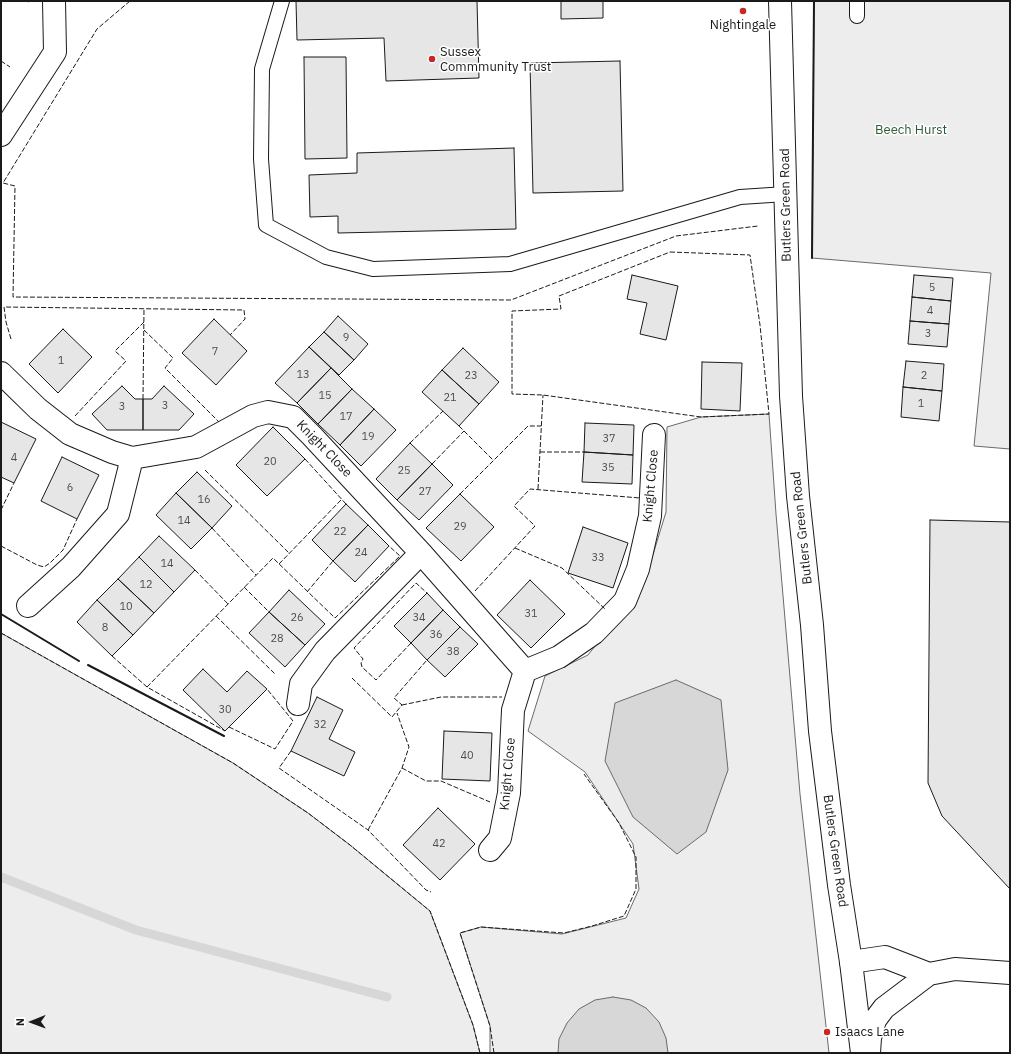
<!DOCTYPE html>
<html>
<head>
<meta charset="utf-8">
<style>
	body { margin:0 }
	#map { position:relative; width:1011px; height:1054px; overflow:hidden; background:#fff; font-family:"IBM Plex Sans",sans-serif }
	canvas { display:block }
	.frame { position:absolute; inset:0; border:2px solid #1a1a1a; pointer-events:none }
	.north { position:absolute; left:12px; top:1002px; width:40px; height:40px; -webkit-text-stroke:3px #fff; paint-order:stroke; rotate:269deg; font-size:11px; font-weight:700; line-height:16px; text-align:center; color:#1a1a1a }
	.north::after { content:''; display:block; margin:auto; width:14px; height:18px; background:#1a1a1a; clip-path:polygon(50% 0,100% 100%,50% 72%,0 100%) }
</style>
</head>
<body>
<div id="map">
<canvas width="1011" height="1054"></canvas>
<div class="frame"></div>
<div class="north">N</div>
</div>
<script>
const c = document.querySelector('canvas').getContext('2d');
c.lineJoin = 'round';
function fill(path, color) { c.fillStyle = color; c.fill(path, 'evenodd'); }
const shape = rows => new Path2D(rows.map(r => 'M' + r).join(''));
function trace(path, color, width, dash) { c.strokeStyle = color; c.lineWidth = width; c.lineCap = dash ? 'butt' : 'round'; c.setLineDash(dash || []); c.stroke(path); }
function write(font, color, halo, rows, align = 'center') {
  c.font = font + ' "IBM Plex Sans",sans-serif'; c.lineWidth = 3; c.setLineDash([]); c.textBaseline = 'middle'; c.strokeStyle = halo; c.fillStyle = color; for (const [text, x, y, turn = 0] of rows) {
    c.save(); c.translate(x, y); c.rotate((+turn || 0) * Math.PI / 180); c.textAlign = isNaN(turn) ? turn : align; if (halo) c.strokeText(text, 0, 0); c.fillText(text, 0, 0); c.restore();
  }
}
const green = shape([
	[814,1,1010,1,1010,449,974,446,991,273,812,258,814,1],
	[769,414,776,514,800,794,829,1053,490,1053,490,1026,460,933,481,927,562,934,626,918,639,889,633,844,585,772,528,731,545,676,588,655,644,584,666,512,667,427,701,417,769,414],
	[1,633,233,763,308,813,350,845,430,911,473,1025,480,1053,1,1053,1,633]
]);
const water = shape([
	[676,680,721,700,728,770,706,832,677,854,633,817,605,761,615,703,676,680],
	[613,997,631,1000,646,1008,659,1022,666,1038,668,1053,558,1053,559,1039,567,1023,579,1009,595,1000,613,997]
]);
const stream = shape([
	[1,877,136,930,387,997]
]);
const building = shape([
	[296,1,477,1,479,78,386,81,384,38,297,40,296,1],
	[561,1,603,1,603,18,561,19,561,1],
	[304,57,346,57,347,158,305,159,304,57],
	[620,61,623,191,533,193,530,63,620,61],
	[514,148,516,229,338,233,338,216,310,217,309,175,357,173,357,153,514,148],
	[632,275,678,286,666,340,640,334,647,303,627,299,632,275],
	[914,275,953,278,951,301,912,297,914,275],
	[912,297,951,301,949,324,910,321,912,297],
	[338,316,368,344,354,360,324,332,338,316],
	[214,319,247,351,216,385,182,353,214,319],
	[910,321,949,324,947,347,908,344,910,321],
	[63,329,92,357,58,393,29,364,63,329],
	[324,332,354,360,339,375,309,347,324,332],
	[309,347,331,368,297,403,275,383,309,347],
	[463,348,499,382,479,404,442,370,463,348],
	[906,361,944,364,942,391,903,387,906,361],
	[702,362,742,363,740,411,701,409,702,362],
	[331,368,352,389,318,424,297,403,331,368],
	[442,370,479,404,459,426,422,392,442,370],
	[122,386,135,399,143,399,143,430,107,430,92,414,122,386],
	[164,386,194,414,179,430,143,430,143,399,152,399,164,386],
	[903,387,942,391,939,421,901,417,903,387],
	[352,389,374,409,340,445,318,424,352,389],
	[374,409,396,430,361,466,340,445,374,409],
	[1,422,36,439,14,483,1,477,1,422],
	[585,423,634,425,633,455,584,452,585,423],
	[273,427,305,459,267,496,236,465,273,427],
	[410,443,432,464,397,500,376,479,410,443],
	[584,452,633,455,632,484,582,482,584,452],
	[62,457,99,475,77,519,41,501,62,457],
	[432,464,453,485,419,520,397,500,432,464],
	[197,472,232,506,212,528,176,493,197,472],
	[176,493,212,528,191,549,156,515,176,493],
	[460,494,494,527,461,561,426,528,460,494],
	[346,504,368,525,333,561,312,540,346,504],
	[930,520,1010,522,1010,889,942,816,928,783,930,520],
	[368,525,389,546,355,582,333,561,368,525],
	[583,527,628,543,613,588,568,573,583,527],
	[159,536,195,570,174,592,139,557,159,536],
	[139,557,174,592,154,613,118,579,139,557],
	[118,579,154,613,133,635,97,600,118,579],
	[530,580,565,614,531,648,497,615,530,580],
	[289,590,325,624,305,645,269,612,289,590],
	[427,593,443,610,411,643,394,626,427,593],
	[97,600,133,635,112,656,77,622,97,600],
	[443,610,460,627,427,660,411,643,443,610],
	[269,612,305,645,285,667,249,633,269,612],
	[460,627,478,644,445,677,427,660,460,627],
	[203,669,227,692,247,671,267,689,225,731,183,690,203,669],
	[317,697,343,710,329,739,355,752,344,776,291,751,317,697],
	[444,731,492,733,490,781,442,779,444,731],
	[438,808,475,844,440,880,403,845,438,808]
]);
const lane = shape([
	[282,1,262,69,261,159,266,225,326,257,373,269,510,264,740,197,786,194],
	[857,1,857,16]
]);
const street = shape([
	[1,135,55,52,54,1],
	[1,373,38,409,70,434,112,452,132,458,196,447,253,416,268,412,293,417,312,436,421,553,525,671,559,657,594,633,625,601,638,569,650,516,654,435],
	[28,606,71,567,118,514,132,458],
	[298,704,301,684,325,651,421,553],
	[490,850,500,838,509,793,513,710,525,671],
	[851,962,885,957,929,974],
	[869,1053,870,1038,875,1020,884,1008,929,974,955,969,1010,973]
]);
const secondary = shape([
	[780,1,791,396,798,496,812,625,820,731,839,885,851,962,862,1053]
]);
const fence = shape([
	[27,1,29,2],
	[130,1,97,29,3,183,15,186,13,297,511,300,676,236,758,226],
	[1,61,10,67],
	[670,252,750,255,760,325,769,414,701,417,543,395,512,394,512,311,561,309,559,296,670,252],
	[144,330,173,358,165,368,219,422],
	[11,339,6,322,4,307,244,310,245,319,230,335],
	[143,399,144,309],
	[75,416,126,361,115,351,144,322],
	[459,426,493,460],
	[410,443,443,411],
	[540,452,584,452],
	[305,459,346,504],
	[432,464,464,431],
	[205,470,289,553],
	[538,489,543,395],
	[460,494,528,426,541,426],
	[1,510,14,483],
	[212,528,256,575],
	[1,546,37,565,44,567,50,563,63,550,77,519],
	[515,548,562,568,605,609],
	[279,564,341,500],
	[195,570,228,604],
	[244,587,269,612],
	[475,591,535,526,514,506,530,489,640,498],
	[307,592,333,561],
	[216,616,275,674],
	[1,633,233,763,308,813,350,845,430,911,473,1025,480,1053],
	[411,643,376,680,362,667,361,663,363,659,354,648,416,583,427,593],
	[112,656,147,687,225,731],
	[352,678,392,717,402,705,394,698,427,660],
	[147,687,273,558,335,618,400,556,389,546],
	[402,705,441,697,502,697],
	[229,727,275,749,293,721,267,689],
	[291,751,279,768,368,830,426,890,431,892],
	[402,768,426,781,441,781,490,802],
	[368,830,402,768,409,747,397,713],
	[494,1053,490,1026,460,933,481,927,564,933,592,926,624,916,636,889,636,857,619,823,584,774]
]);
const wall = shape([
	[812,258,814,1],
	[1,614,79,661],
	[88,665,224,736]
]);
const markers = [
	[743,11,4,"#c62828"],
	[432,59,4,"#c62828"],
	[827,1032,4,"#c62828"]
];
const numberNames = [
	["5",932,288],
	["4",930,311],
	["3",928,334],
	["9",346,338],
	["7",215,352],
	["1",61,361],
	["13",303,375],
	["23",471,376],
	["2",924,376],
	["15",325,396],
	["21",450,398],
	["1",921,404],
	["3",165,406],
	["3",122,407],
	["17",346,417],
	["19",368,437],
	["37",609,439],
	["4",14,458],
	["20",270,462],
	["35",608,468],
	["25",404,471],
	["6",70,488],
	["27",425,492],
	["16",204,500],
	["14",184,521],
	["29",460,527],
	["22",340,532],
	["24",361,553],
	["33",598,558],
	["14",167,564],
	["12",146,585],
	["10",126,607],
	["31",531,614],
	["26",297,618],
	["34",419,618],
	["8",105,628],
	["36",436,635],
	["28",277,639],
	["38",453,652],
	["30",225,710],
	["32",320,725],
	["40",467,756],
	["42",439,844]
];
const poiNames = [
	["Nightingale",743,25,"center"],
	["Sussex",440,52],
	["Commmunity Trust",440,67],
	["Isaacs Lane",835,1032]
];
const parkNames = [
	["Beech Hurst",911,130]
];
const streetNames = [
	["Butlers Green Road",786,205,-91],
	["Knight Close",324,449,46],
	["Knight Close",651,486,-85],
	["Butlers Green Road",802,528,-96],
	["Knight Close",508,774,-85],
	["Butlers Green Road",835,851,82]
];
fill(green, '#ededed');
trace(green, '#6a6a6a', 1);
fill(water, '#d7d7d7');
trace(water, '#6a6a6a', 1);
trace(stream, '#d7d7d7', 9);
fill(building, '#e6e6e6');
trace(building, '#1a1a1a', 1);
trace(lane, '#1a1a1a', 16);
trace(street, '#1a1a1a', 24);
trace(secondary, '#1a1a1a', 24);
trace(lane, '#fff', 14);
trace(street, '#fff', 22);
trace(secondary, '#fff', 22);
trace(fence, '#1a1a1a', 1, [5, 2]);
trace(wall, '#1a1a1a', 2);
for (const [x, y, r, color] of markers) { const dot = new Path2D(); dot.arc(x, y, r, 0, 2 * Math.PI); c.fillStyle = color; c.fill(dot); trace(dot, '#fff', 1.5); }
write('11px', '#4d4d4d', null, numberNames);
write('13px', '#1a1a1a', '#fff', poiNames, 'left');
write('13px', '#2b5a34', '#fff', parkNames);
write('13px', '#1a1a1a', '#fff', streetNames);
</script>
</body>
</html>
